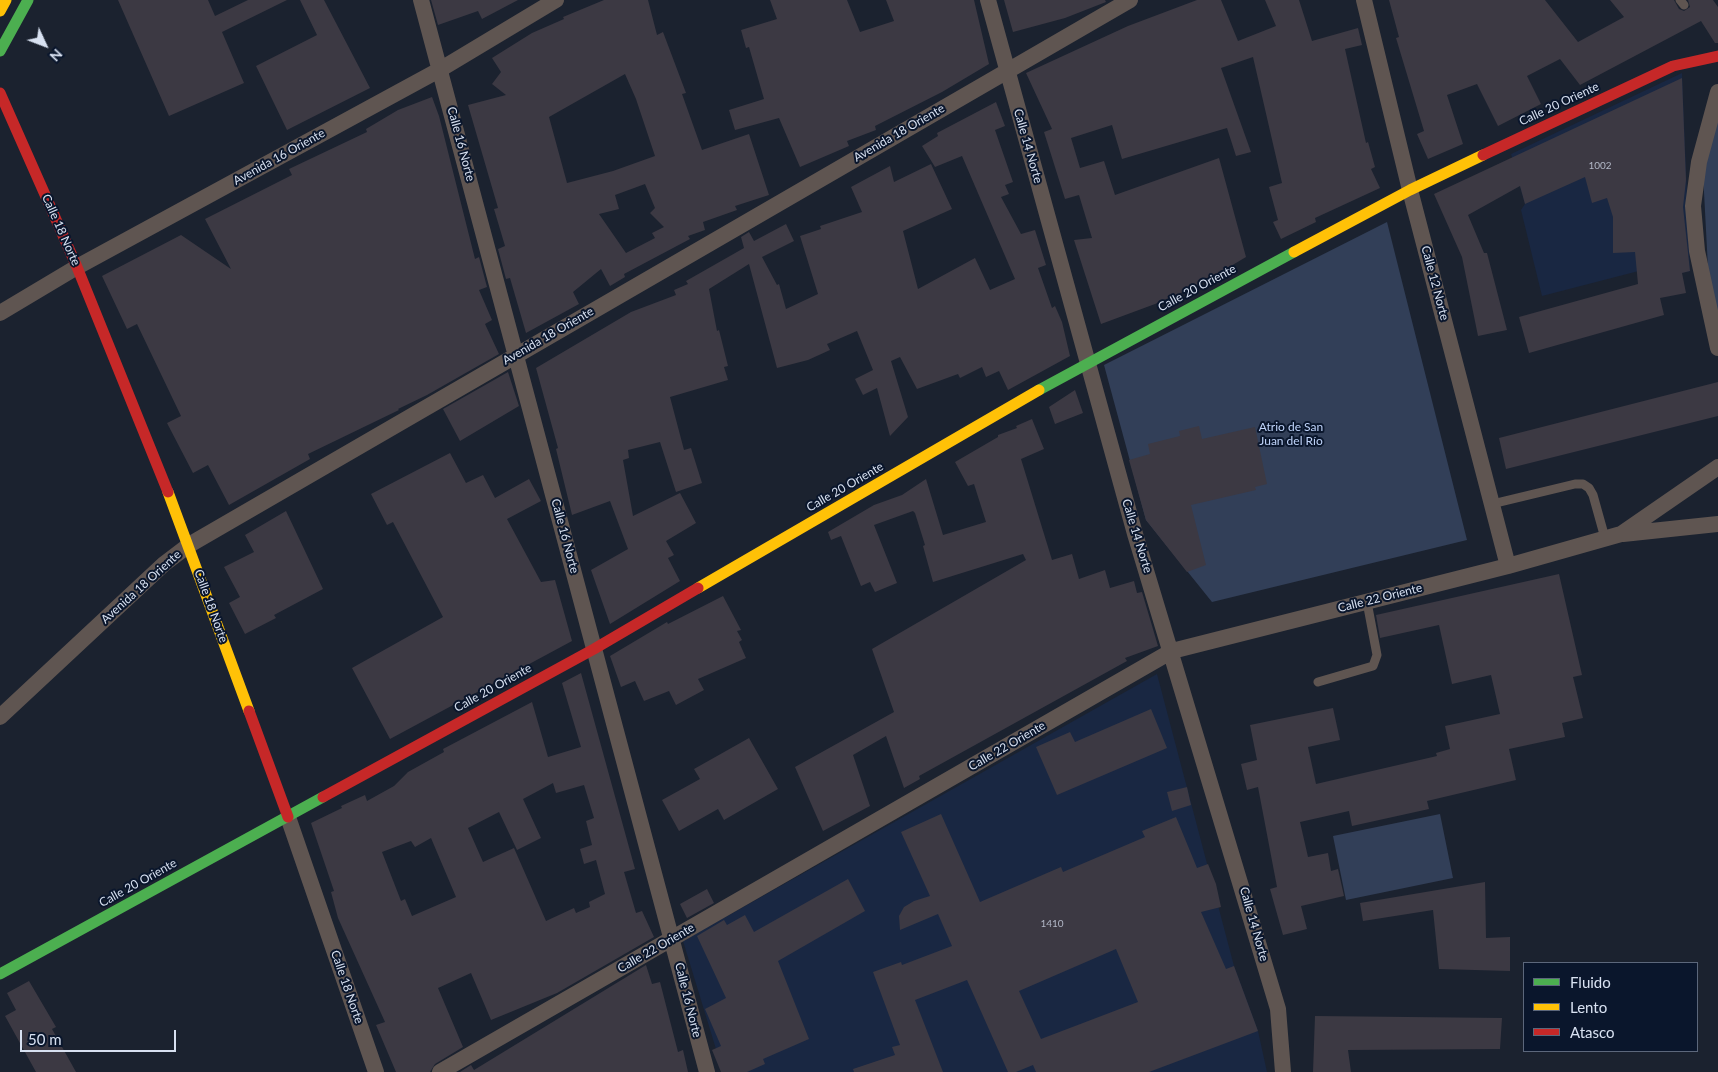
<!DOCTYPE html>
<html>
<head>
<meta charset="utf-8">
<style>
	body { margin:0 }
	#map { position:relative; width:1718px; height:1072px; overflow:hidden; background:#1b222f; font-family:Lato,sans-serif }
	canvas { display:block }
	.legend { position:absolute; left:1523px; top:962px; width:175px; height:90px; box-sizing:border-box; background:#0a162c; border:1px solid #5c677b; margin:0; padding:6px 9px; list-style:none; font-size:15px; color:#d8e1f1 }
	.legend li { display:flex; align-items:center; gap:10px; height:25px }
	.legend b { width:25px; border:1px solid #5c677b }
	.north { position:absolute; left:20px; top:20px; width:50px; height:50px; -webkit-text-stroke:4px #0a162c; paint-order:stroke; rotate:133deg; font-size:14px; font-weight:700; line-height:20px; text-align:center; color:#d8e1f1 }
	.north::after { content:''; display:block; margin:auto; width:18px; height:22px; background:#d8e1f1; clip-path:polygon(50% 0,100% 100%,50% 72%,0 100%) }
	.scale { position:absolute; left:20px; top:1030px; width:156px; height:22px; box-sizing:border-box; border:2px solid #d8e1f1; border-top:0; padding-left:6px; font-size:15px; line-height:18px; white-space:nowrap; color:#d8e1f1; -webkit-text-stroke:4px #0a162c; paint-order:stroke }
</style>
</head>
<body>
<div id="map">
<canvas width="1718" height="1072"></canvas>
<ul class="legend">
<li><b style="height:6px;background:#4caf50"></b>Fluido</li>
<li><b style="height:6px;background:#ffc107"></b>Lento</li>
<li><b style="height:6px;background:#c62828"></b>Atasco</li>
</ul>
<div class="north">N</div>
<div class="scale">50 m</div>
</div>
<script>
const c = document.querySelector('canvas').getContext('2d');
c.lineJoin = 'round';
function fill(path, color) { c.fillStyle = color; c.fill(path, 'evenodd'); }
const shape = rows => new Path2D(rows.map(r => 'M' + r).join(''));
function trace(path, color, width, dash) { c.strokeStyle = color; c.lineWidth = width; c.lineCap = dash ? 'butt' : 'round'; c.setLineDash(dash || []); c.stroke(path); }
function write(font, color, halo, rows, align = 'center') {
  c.font = font + ' Lato,sans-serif'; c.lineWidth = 4; c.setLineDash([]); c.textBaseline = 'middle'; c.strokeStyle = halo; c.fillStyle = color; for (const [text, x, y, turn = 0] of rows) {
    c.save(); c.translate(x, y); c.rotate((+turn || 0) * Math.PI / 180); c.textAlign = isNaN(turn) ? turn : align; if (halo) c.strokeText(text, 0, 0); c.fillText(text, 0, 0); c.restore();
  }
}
const built = shape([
	[1682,73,1690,271,1662,277,1658,266,1542,296,1521,210,1525,204,1511,154],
	[1157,674,1234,966,1258,1031,1267,1072,723,1072,683,941]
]);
const green = shape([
	[1718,104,1718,327,1708,268,1703,173],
	[1387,222,1467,540,1212,602,1146,520,1104,365],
	[1440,814,1453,878,1346,900,1333,836]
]);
const building = shape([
	[118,0,208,0,215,16,248,0,287,0,222,32,244,83,169,116],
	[300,0,324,0,370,88,287,130,256,66,317,35],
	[431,0,518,0,482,19,478,11,438,25],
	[604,0,648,0,657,35,663,32,686,93,682,94,702,150,749,134,769,195,735,206,737,210,703,222,705,230,688,236,690,239,624,274,625,277,610,286,601,269,573,292,579,304,526,333,510,278,506,279,498,249,505,246,494,209,498,208,468,105,506,95,492,84,501,72,492,58,532,33,564,19,563,17],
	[625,74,636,99,655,156,613,171,567,183,549,117],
	[645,184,655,208,650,213,664,227,652,233,655,238,626,253,599,214,619,209,615,195],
	[770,0,847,0,860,32,894,21,886,0,974,0,989,64,942,92,875,126,876,130,847,141,849,146,800,167,779,118,735,130,729,110,764,99,749,47,746,48,741,30,777,19],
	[1004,0,1105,0,1106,2,1065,18,1013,32],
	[1197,0,1221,0,1238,41,1276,26,1265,0,1299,0,1312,41,1358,28,1362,45,1345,49,1366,143,1368,142,1375,167,1371,169,1380,188,1315,218,1316,222,1281,239,1273,222,1278,220,1269,187,1282,183,1253,57,1221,68,1251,152,1236,156,1227,128,1122,159,1112,125,1071,138,1080,168,1104,161,1115,195,1219,158,1246,257,1199,285,1155,304,1101,324,1074,240,1092,238,1079,195,1065,199,1044,132,1052,129,1026,73,1128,26],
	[1389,0,1545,0,1578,42,1624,17,1610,0,1674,0,1679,9,1684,11,1690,7,1688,0,1713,0,1718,7,1718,43,1715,43,1701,21,1580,85,1560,59,1527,76,1541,104,1498,126,1477,84,1447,95,1463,144,1428,159,1417,134,1424,131,1396,38,1399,37],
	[1682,78,1686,180,1683,207,1690,271,1682,273,1686,293,1660,298,1664,315,1529,353,1519,317,1638,284,1635,252,1613,253,1613,217,1607,198,1592,203,1585,177,1525,204,1520,186,1468,215,1484,253,1487,253,1507,330,1478,336,1462,257,1434,194],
	[432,97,439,116,475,259,479,257,487,287,479,290,492,320,485,324,499,354,427,395,398,409,399,410,308,454,310,459,229,505,208,465,193,473,167,423,181,416,137,324,127,329,102,276,181,235,231,269,205,219,292,175,289,169,367,132,366,129,398,110],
	[996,102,1005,126,995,130,1013,182,1005,185,1009,194,1001,197,1021,234,1035,230,1046,265,1038,268,1052,308,1055,306,1062,322,1070,356,1008,390,999,371,986,377,982,367,960,378,958,374,917,389,900,357,891,361,908,417,890,436,877,388,863,395,855,379,873,370,857,331,827,344,830,350,808,360,777,368,749,264,709,289,717,331,719,330,728,366,724,367,728,380,670,397,684,450,691,448,702,483,676,492,660,442,628,450,629,458,623,460,633,516,680,493,696,523,666,541,674,555,668,558,680,581,610,624,591,570,628,549,610,501,572,515,556,449,558,448,536,368,631,312,676,295,674,290,688,284,686,281,744,248,741,237,749,232,754,241,786,224,794,241,762,257,777,285,779,284,786,309,818,294,800,236,821,229,820,226,862,212,851,187,890,166,894,182,931,164,952,209,903,231,918,289,975,258,990,290,1015,279,962,156,935,167,922,146,938,136,937,133],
	[508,372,519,406,460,441,443,409],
	[1718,382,1718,416,1506,469,1499,438],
	[1075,390,1083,413,1055,424,1049,407],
	[1032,419,1044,449,1021,459,1052,560,1072,554,1079,579,1105,570,1110,588,1134,581,1137,593,1142,592,1158,646,1125,658,1127,661,919,776,920,779,904,788,886,736,853,755,870,806,823,831,795,767,894,712,872,649,1026,560,1023,554,933,582,923,546,925,545,915,513,913,511,874,525,897,583,875,592,870,582,861,586,841,536,831,540,828,532,874,505,902,495,926,479,943,535,986,522,974,484,968,486,955,462,998,437,998,435,1017,428,1016,426],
	[1199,426,1202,439,1255,427,1267,484,1255,487,1256,490,1191,505,1206,565,1187,572,1146,520,1129,460,1150,454,1148,444,1180,436,1179,431],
	[450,453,466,483,483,475,495,498,529,479,541,501,507,519,541,582,555,580,572,641,390,739,352,668,443,617,393,522,387,525,371,494],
	[286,511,323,589,274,615,276,618,245,634,229,603,240,597,224,567,254,552,245,535],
	[1559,574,1582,675,1573,677,1583,718,1562,723,1565,737,1509,749,1516,780,1427,801,1429,809,1352,826,1349,811,1300,822,1308,857,1328,853,1331,871,1338,869,1344,896,1301,906,1307,929,1283,935,1270,889,1277,887,1258,787,1247,790,1241,764,1257,760,1250,725,1333,708,1340,740,1308,747,1316,784,1437,756,1436,753,1450,749,1445,726,1500,714,1491,675,1452,684,1439,625,1380,638,1376,615],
	[723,596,741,630,737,631,742,640,739,642,746,658,698,679,704,690,676,705,669,691,644,701,635,681,621,687,610,656,667,622,668,624],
	[581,673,635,869,624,872,636,913,642,911,654,937,557,993,491,1020,471,973,438,988,463,1047,435,1064,430,1072,396,1072,376,1025,385,1022,338,918,331,892,334,891,311,823,342,808,341,806,365,795,367,801,394,786,408,772,444,752,443,749,532,702,548,757,581,747,562,683],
	[553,783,556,793,584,785,594,818,586,821,592,845,580,849,584,864,596,860,605,894,589,902,590,907,576,913,574,908,546,921,514,848,483,862,468,828,499,812,517,850,541,838,523,799],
	[431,838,456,897,412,916,405,899,401,901,382,852,411,841,415,847],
	[1151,709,1167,748,1057,795,1036,747,1070,732,1075,742],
	[749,738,778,789,724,820,718,809,679,831,662,800,700,779,694,769],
	[1187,787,1191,805,1172,811,1167,792],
	[941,814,980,902,1061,867,1063,872,1145,837,1142,831,1176,817,1197,868,1208,864,1216,884,1221,907,1201,912,1226,969,1234,966,1258,1031,1149,1072,1036,1072,1033,1065,1016,1072,1008,1072,967,980,915,1000,943,1072,854,1072,853,1069,895,1055,892,1047,900,1045,873,972,901,962,902,965,952,946,938,914,900,930,899,916,904,907,914,901,930,896,901,832],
	[1116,949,1138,1002,1041,1039,1019,991],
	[848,879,865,911,778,961,809,1039,763,1059,765,1064,747,1072,721,1072,712,1050,721,1046,705,1009,726,998,697,936,724,920,727,925,745,915,754,932],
	[1485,882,1486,938,1510,937,1510,971,1439,969,1433,910,1363,921,1360,903],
	[707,889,714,903,687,918,680,904],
	[646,965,652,984,660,982,678,1052,683,1050,688,1072,460,1072,471,1065,474,1070],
	[29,981,56,1027,52,1029,76,1072,36,1072,5,1016,16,1010,7,993],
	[1315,1016,1502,1018,1500,1049,1348,1050,1351,1072,1313,1072]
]);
const lane = shape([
	[1680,0,1684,5],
	[1492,504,1575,484,1583,484,1589,488,1593,495,1605,538],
	[1318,682,1373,666,1377,655,1367,602]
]);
const street = shape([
	[421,0,707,1072],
	[988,0,1135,534,1278,1009,1283,1072],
	[1364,0,1410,190,1508,566],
	[1718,92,1699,162,1693,206,1697,251,1718,348],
	[0,313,77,267,441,69,556,0],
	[1623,534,1718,524],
	[0,717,164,564,189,545,1130,0],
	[288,817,376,1072],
	[440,1072,1172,651,1508,566,1621,534,1718,467]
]);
const fast = shape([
	[0,51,28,0],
	[1039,390,1294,252],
	[0,974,323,797]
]);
const slow = shape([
	[0,11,6,0],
	[1294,252,1410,190,1483,155],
	[168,492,249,711],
	[698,588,1039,390]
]);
const jam = shape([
	[0,93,77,267,168,492],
	[1483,155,1673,66,1718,56],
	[249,711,288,817],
	[323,797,594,649,698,588]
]);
const numberNames = [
	["1002",1600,166],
	["1410",1052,924]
];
const streetNames = [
	["Calle 20 Oriente",1559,104,-25],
	["Avenida 18 Oriente",899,133,-30],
	["Calle 16 Norte",461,144,75],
	["Calle 14 Norte",1028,146,74],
	["Avenida 16 Oriente",279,157,-29],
	["Calle 18 Norte",61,230,66],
	["Calle 12 Norte",1435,283,75],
	["Calle 20 Oriente",1197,288,-28],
	["Avenida 18 Oriente",548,336,-30],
	["Calle 20 Oriente",845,487,-30],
	["Calle 16 Norte",565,536,75],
	["Calle 14 Norte",1137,536,73],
	["Avenida 18 Oriente",141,587,-42],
	["Calle 22 Oriente",1380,598,-14],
	["Calle 18 Norte",211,606,70],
	["Calle 20 Oriente",493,688,-29],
	["Calle 22 Oriente",1007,746,-30],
	["Calle 20 Oriente",138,883,-29],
	["Calle 14 Norte",1254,924,74],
	["Calle 22 Oriente",656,948,-30],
	["Calle 18 Norte",347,987,71],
	["Calle 16 Norte",688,1000,76]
];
const parkNames = [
	["Atrio de San",1291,427],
	["Juan del Río",1291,441]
];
fill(built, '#192742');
fill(green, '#323f58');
fill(building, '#3c3943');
trace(lane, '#5f5551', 9);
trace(street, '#5f5551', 16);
trace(fast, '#4caf50', 11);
trace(slow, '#ffc107', 11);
trace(jam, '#c62828', 11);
write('10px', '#b1b7c6', null, numberNames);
write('12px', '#d8e1f1', '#0a162c', streetNames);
write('12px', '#c0d4fa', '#0a162c', parkNames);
</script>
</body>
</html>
